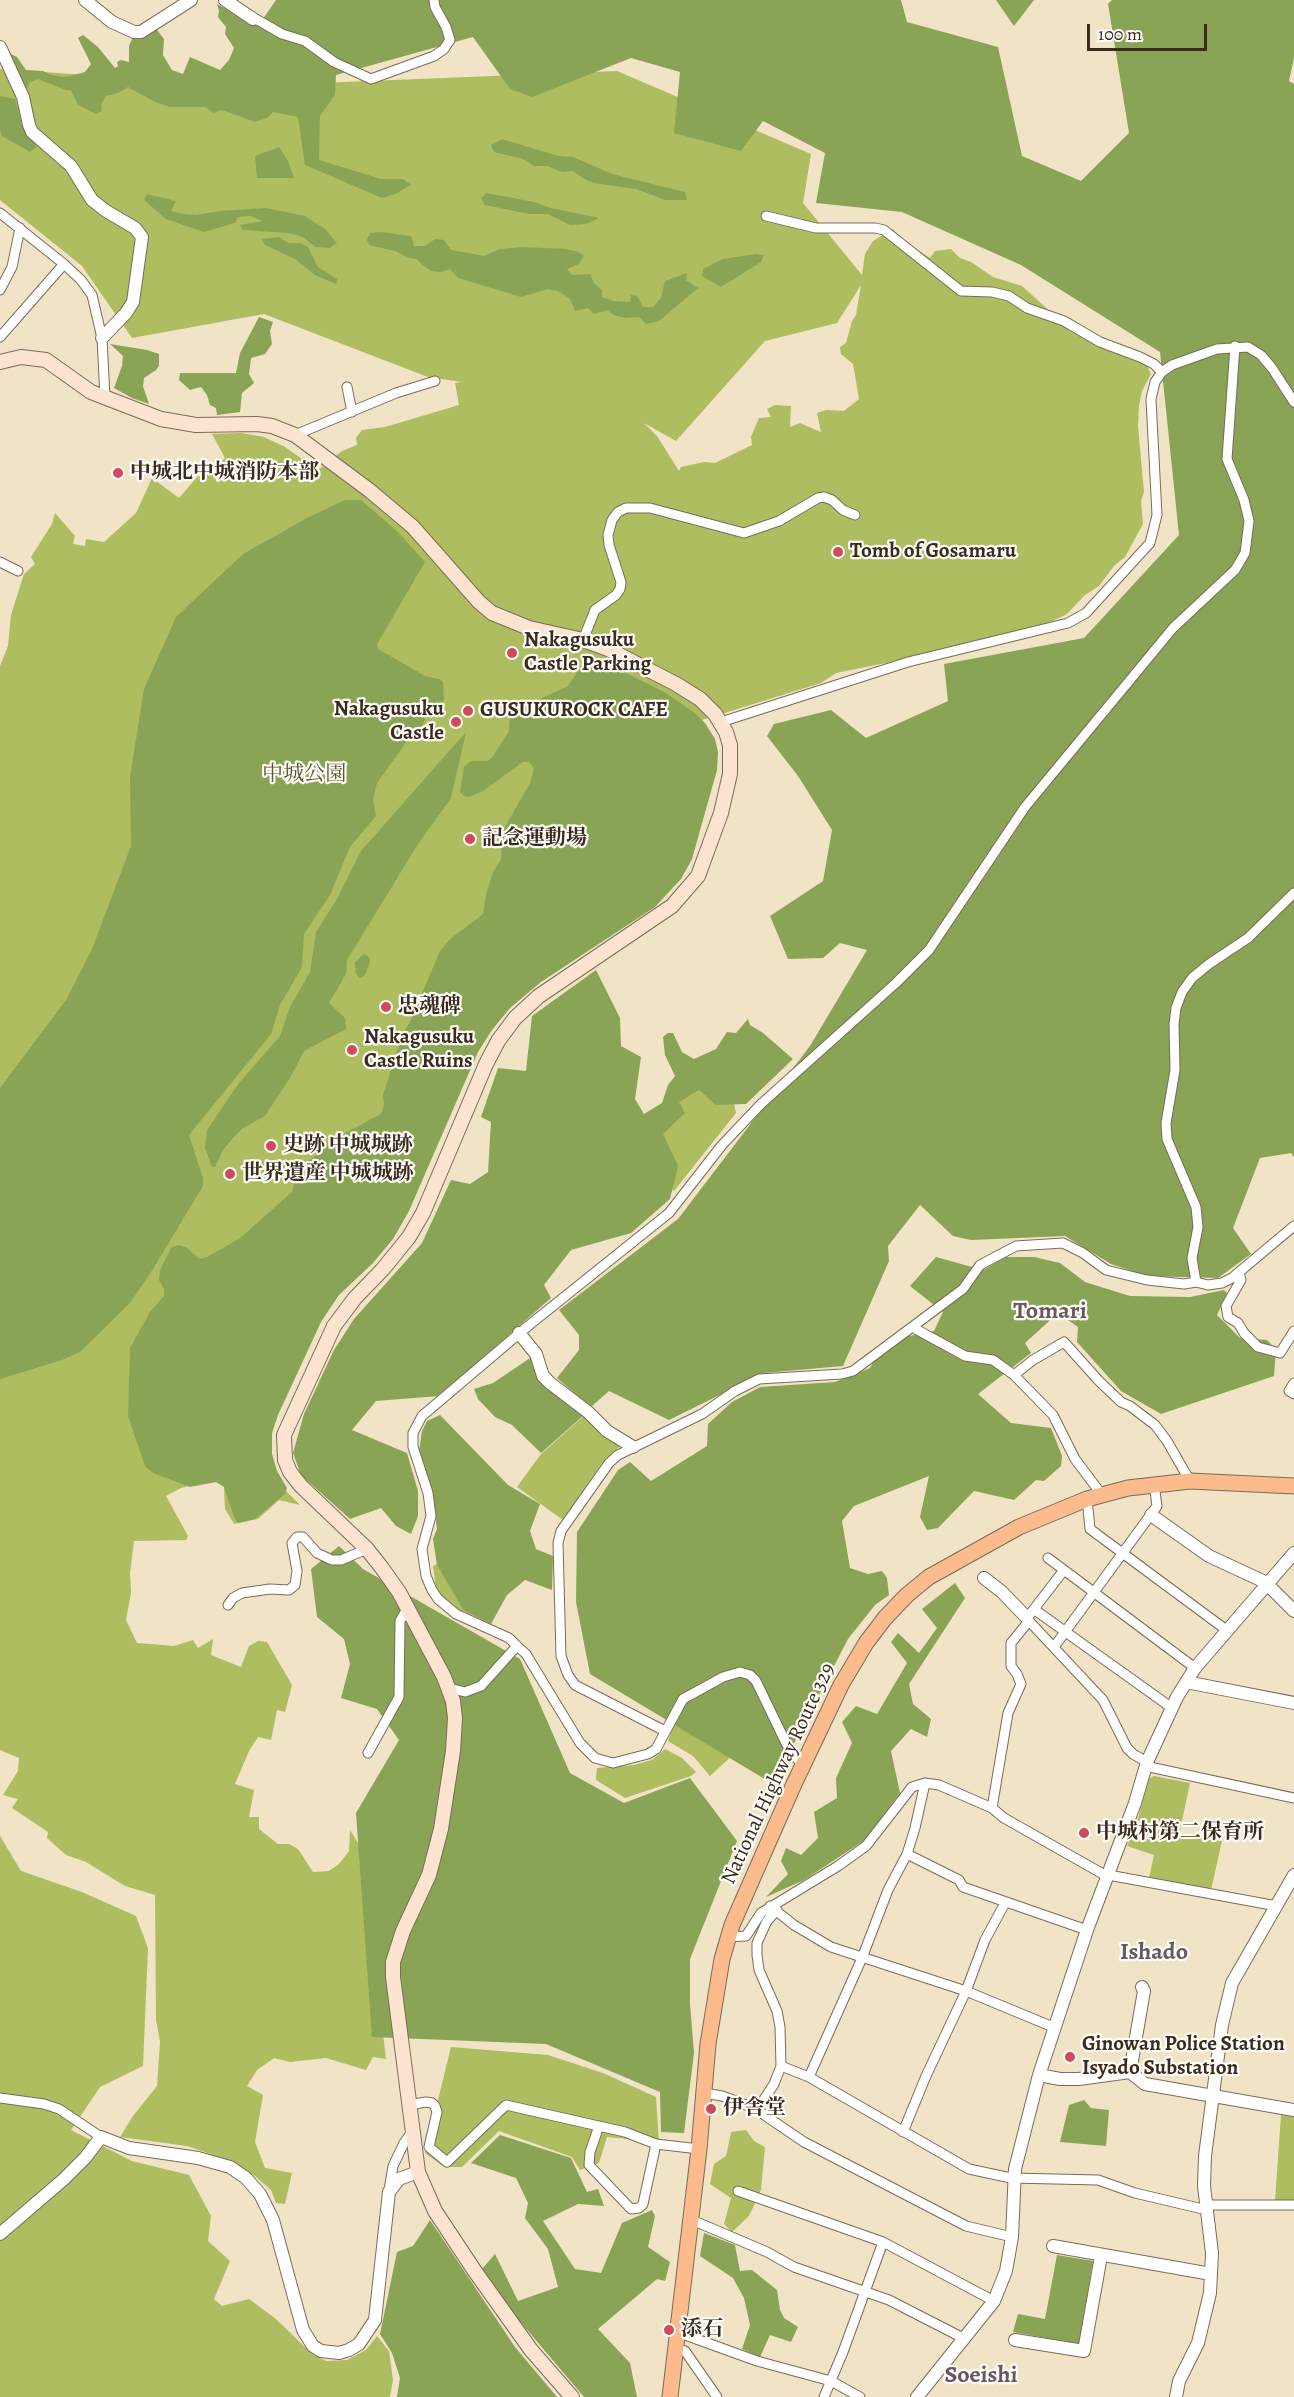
<!DOCTYPE html>
<html>
<head>
<meta charset="utf-8">
<style>
	body { margin:0 }
	#map { position:relative; width:1294px; height:2397px; overflow:hidden; background:#f1e3c6; font-family:Alegreya,serif }
	canvas { display:block }
	.scale { position:absolute; left:1087px; top:24px; width:120px; height:27px; box-sizing:border-box; border:3px solid #3b2a1e; border-top:0; padding-left:8px; font-size:18px; line-height:21px; white-space:nowrap; color:#3b2a1e; -webkit-text-stroke:4px #fdfcf7; paint-order:stroke }
</style>
</head>
<body>
<div id="map">
<canvas width="1294" height="2397"></canvas>
<div class="scale">100 m</div>
</div>
<script>
const c = document.querySelector('canvas').getContext('2d');
c.lineJoin = 'round';
function fill(path, color) { c.fillStyle = color; c.fill(path, 'evenodd'); }
const shape = rows => new Path2D(rows.map(r => 'M' + r).join(''));
function trace(path, color, width, dash) { c.strokeStyle = color; c.lineWidth = width; c.lineCap = dash ? 'butt' : 'round'; c.setLineDash(dash || []); c.stroke(path); }
function write(font, color, halo, rows, align = 'center') {
  c.font = font + ' Alegreya,"Noto Serif JP",serif'; c.lineWidth = 4.5; c.setLineDash([]); c.textBaseline = 'middle'; c.strokeStyle = halo; c.fillStyle = color; for (const [text, x, y, turn = 0] of rows) {
    c.save(); c.translate(x, y); c.rotate((+turn || 0) * Math.PI / 180); c.textAlign = isNaN(turn) ? turn : align; if (halo) c.strokeText(text, 0, 0); c.fillText(text, 0, 0); c.restore();
  }
}
const green = shape([
	[0,69,244,86,617,71,811,154,803,203,862,275,865,254,873,241,893,229,908,250,921,252,930,258,935,251,951,249,960,258,971,262,993,277,1022,286,1053,314,1070,318,1102,339,1145,361,1151,374,1142,391,1139,405,1138,426,1144,492,1141,501,1143,524,1125,557,1114,566,1099,586,1085,595,1067,614,1040,627,955,649,836,673,821,683,702,720,514,997,485,1029,408,1212,331,1301,270,1419,268,1460,283,1488,300,1505,279,1500,258,1519,234,1524,225,1509,224,1488,228,1486,218,1478,181,1488,166,1496,188,1536,186,1540,134,1541,130,1573,131,1593,126,1620,137,1643,174,1646,193,1640,198,1648,213,1639,211,1655,241,1667,249,1646,258,1641,267,1642,292,1685,285,1712,277,1710,271,1740,258,1737,249,1751,235,1784,254,1790,249,1817,259,1817,259,1829,278,1844,289,1844,298,1849,313,1872,329,1871,339,1864,349,1851,350,1830,361,1848,386,2059,373,2057,366,2070,326,2058,290,2062,274,2058,257,2070,247,2086,263,2095,255,2142,265,2168,292,2173,285,2204,276,2203,271,2190,255,2176,222,2158,187,2146,120,2137,133,2116,157,2086,160,2042,156,2020,155,1895,125,1886,86,1862,66,1855,47,1838,48,1832,12,1808,18,1799,3,1795,18,1771,19,1758,0,1750,0,666,8,646,11,615,24,574,35,564,31,557,52,524,55,513,75,536,73,544,85,546,86,539,104,542,136,513,152,478,179,498,198,476,215,474,217,465,225,458,212,434,242,433,264,437,285,447,318,470,342,451,357,445,356,438,362,430,385,427,459,405,455,383,462,382,428,377,264,314,132,338,82,266,0,200],
	[861,285,856,315,852,321,846,343,840,347,841,354,853,364,859,399,844,411,826,410,817,413,821,432,800,423,790,427,791,406,775,405,767,409,771,417,759,418,751,437,752,445,715,463,704,462,681,467,679,471,657,436,644,423,676,441,765,341,837,323],
	[692,1079,733,1099,736,1113,674,1191,668,1186,656,1133,670,1093],
	[586,1414,622,1444,601,1464,563,1520,517,1487,541,1454],
	[459,1553,492,1576,462,1613,440,1598,436,1589,433,1566],
	[691,1669,749,1740,710,1776,693,1756,668,1741],
	[665,1749,682,1758,696,1772,691,1776,625,1798,596,1780,597,1768,634,1765,652,1760],
	[1154,1776,1190,1783,1180,1830,1137,1822,1149,1779],
	[1135,1826,1222,1841,1211,1890,1149,1878,1154,1855,1127,1846],
	[0,1836,21,1871,82,1892,136,1916,148,1948,143,2066,100,2087,71,2130,132,2161,189,2175,211,2216,208,2241,230,2261,214,2299,222,2306,249,2299,276,2319,312,2354,326,2361,347,2360,366,2350,377,2336,389,2351,393,2380,390,2397,0,2397],
	[451,2047,548,2055,603,2073,656,2097,659,2142,607,2137,599,2163,580,2170,572,2157,499,2131,462,2167,444,2167,425,2153],
	[1281,2115,1294,2117,1294,2200,1275,2200],
	[746,2130,754,2141,765,2147,761,2190,749,2216,732,2232,724,2224,731,2198,710,2184,714,2164,726,2156,731,2132]
]);
const forest = shape([
	[276,0,901,0,907,22,998,47,1022,156,1081,181,1129,133,1108,4,1112,0,1294,0,1294,58,1289,81,1294,84,1294,1157,1291,1153,1260,1158,1233,1228,1251,1254,1218,1278,1147,1276,1111,1264,1065,1236,971,1240,953,1236,920,1205,888,1246,889,1261,843,1366,764,1373,669,1420,609,1391,591,1407,557,1378,579,1350,579,1335,559,1310,678,1219,810,1046,867,950,840,943,823,958,788,959,770,916,823,881,832,830,798,776,767,736,774,724,831,710,866,738,948,701,944,664,1084,638,1179,535,1160,352,1021,265,902,212,816,203,825,153,763,121,741,151,674,133,680,72,631,58,532,97,510,89,473,37,336,75,335,95,320,116,319,160,381,179,403,179,411,185,395,194,382,198,305,165,298,117,273,112,267,118,255,122,222,110,213,113,206,107,170,107,155,102,128,87,118,93,106,96,101,104,102,111,96,114,78,105,71,90,66,90,38,79,30,82,25,93,6,56,11,54,17,57,26,70,43,71,49,74,62,77,70,76,85,72,91,64,78,38,83,35,98,47,115,68,118,66,117,62,121,60,129,62,129,46,132,39,155,27,164,39,163,55,172,70,183,74,190,57,220,70,229,60,234,48,225,34,226,27,218,17,219,11,217,4,258,26],
	[996,0,1034,0,1014,26],
	[0,96,15,99,23,127,37,147,30,152,2,136,0,130],
	[502,139,558,156,573,157,612,174,685,192,687,200,665,200,636,189,600,184,588,181,572,171,562,172,547,166,534,166,523,159,494,152,491,145],
	[279,147,288,161,294,178,257,178,255,156],
	[486,193,534,202,551,208,599,218,586,224,570,225,548,214,529,214,485,205,481,198],
	[147,194,176,201,171,211,183,214,196,215,220,211,266,208,305,216,325,229,337,243,330,248,315,247,303,237,289,233,243,230,240,225,263,221,250,216,238,217,235,223,204,232,166,219,144,200],
	[381,232,411,236,414,246,425,246,435,239,444,240,451,250,484,256,500,249,522,247,566,249,578,252,584,256,579,264,567,269,572,275,590,274,594,283,602,290,602,297,614,301,630,302,631,295,637,296,643,307,653,307,661,298,665,281,687,273,686,280,698,288,659,321,646,324,639,317,625,318,614,315,607,310,594,314,588,308,575,311,570,299,558,291,548,289,521,297,458,278,450,269,441,272,431,271,422,265,417,259,409,258,395,251,369,245,367,240,370,233],
	[279,237,288,243,300,243,308,247,318,267,337,279,336,284,315,275,295,259,265,245,262,239],
	[756,254,764,255,761,262,721,287,702,276,703,269,723,259],
	[259,317,273,322,270,331,272,344,265,354,251,358,249,374,254,383,242,393,240,412,217,415,216,408,210,405,207,395,201,387,190,390,179,380,180,373,236,373,240,353],
	[110,344,147,350,159,354,159,366,156,370,144,378,143,386,149,404,132,398,114,388,122,366,123,356],
	[345,500,361,500,397,531,425,562,377,644,378,649,425,676,439,679,443,682,444,701,441,706,426,715,423,725,412,734,377,783,373,800,376,816,350,847,330,895,304,934,302,967,280,1005,271,1034,189,1135,203,1178,203,1186,153,1269,130,1303,80,1352,62,1360,0,1379,0,1088,66,1000,92,949,131,846,130,777,144,689,176,617,243,554,307,518],
	[595,661,604,662,666,693,695,713,705,723,715,739,718,752,717,770,692,859,681,879,655,907,541,982,510,1008,492,1030,478,1052,409,1211,393,1239,373,1263,339,1295,321,1322,278,1415,272,1433,272,1454,277,1471,287,1488,285,1494,255,1519,238,1523,235,1519,224,1487,216,1482,190,1487,153,1473,145,1466,128,1416,130,1348,150,1312,164,1296,164,1289,159,1280,160,1270,171,1248,178,1245,186,1247,199,1259,207,1257,239,1239,292,1192,294,1185,292,1174,298,1167,312,1159,330,1141,381,1114,384,1106,383,1095,403,1033,410,1022,440,951,449,940,483,914,486,895,493,872,501,859,502,838,506,825,530,783,534,768,529,762,523,762,483,791,469,797,464,796,460,792,464,767,471,761,487,761,492,758,509,731,510,716,514,711,568,686,580,668],
	[466,732,451,798,418,844,347,960,346,974,329,1003,345,1018,346,1029,304,1051,290,1078,265,1116,243,1128,233,1138,223,1150,215,1167,212,1167,205,1148,207,1130,239,1083,280,1036,290,1007,310,972,316,932,337,899,361,851],
	[364,954,369,957,370,961,367,971,363,977,359,978,356,974,355,962],
	[596,970,620,1018,621,1046,641,1057,635,1099,644,1114,662,1103,668,1085,675,1076,665,1055,663,1037,668,1033,673,1033,682,1052,694,1059,716,1049,727,1032,736,1033,748,1019,750,1025,763,1033,793,1059,746,1104,716,1105,699,1090,679,1102,685,1113,663,1134,678,1166,670,1199,631,1233,571,1250,544,1285,551,1298,439,1396,376,1401,352,1430,407,1453,418,1491,418,1516,411,1534,396,1526,381,1508,350,1519,301,1475,293,1453,304,1414,334,1350,354,1319,422,1243,451,1180,470,1184,488,1172,491,1122,481,1117,498,1068,526,1071,532,1016],
	[936,1257,983,1270,1006,1257,1034,1257,1060,1263,1085,1282,1130,1296,1190,1297,1224,1290,1227,1293,1217,1315,1240,1338,1267,1340,1276,1349,1274,1376,1161,1414,1121,1391,1077,1342,1078,1327,1058,1313,1025,1343,1031,1353,978,1394,1011,1423,1051,1428,1062,1456,1061,1466,1044,1481,1036,1480,1014,1500,974,1491,938,1528,927,1530,920,1517,929,1476,854,1506,842,1521,850,1568,868,1574,882,1571,887,1578,889,1595,875,1605,848,1639,773,1784,590,1674,576,1602,577,1532,618,1470,630,1462,651,1481,707,1446,708,1424,732,1402,760,1387,835,1382,870,1368,884,1341,934,1331,943,1312,910,1286],
	[533,1356,540,1382,584,1415,541,1453,512,1425,495,1417,478,1399,474,1389,493,1383],
	[440,1415,508,1485,540,1504,530,1531,536,1549,553,1556,552,1590,525,1580,507,1595,491,1624,464,1611,437,1565,433,1539,437,1529,433,1496,419,1451,422,1431,427,1421],
	[339,1546,363,1569,520,1659,570,1773,624,1803,690,1778,737,1841,690,1959,690,2004,694,2053,684,2133,661,2132,660,2092,546,2044,372,2037,356,1813,399,1740,377,1709,341,1698,350,1664,344,1639,317,1617,311,1569],
	[955,1583,965,1598,909,1684,913,1704,931,1719,927,1737,911,1729,891,1751,900,1793,865,1840,804,1880,766,1897,788,1874,781,1861,786,1848,801,1855,818,1838,814,1812,837,1798,836,1778,852,1743,842,1722,856,1706,877,1714,907,1663,891,1642,898,1633,919,1653,937,1628,922,1609],
	[1084,2100,1091,2108,1109,2110,1106,2146,1060,2142,1069,2105],
	[500,2135,571,2158,587,2192,598,2189,604,2206,578,2204,543,2221,575,2269,601,2273,622,2223,652,2210,655,2216,648,2247,670,2262,665,2281,657,2279,598,2329,630,2363,637,2397,584,2397,517,2318,482,2269,495,2254,518,2301,558,2287,548,2249,525,2218,528,2203,516,2178,471,2163],
	[430,2220,515,2347,557,2397,397,2397,400,2378,392,2353,380,2334,397,2252,413,2246],
	[704,2233,735,2245,740,2271,752,2270,777,2290,780,2310,784,2318,798,2327,791,2342,770,2335,760,2357,742,2349,750,2325,744,2298,733,2278,700,2256],
	[1057,2255,1093,2261,1079,2344,1013,2332,1018,2314,1045,2319]
]);
const minor = shape([
	[249,15,282,34,305,41,334,62,371,79,434,56,444,49,450,40,446,27,435,7,434,0],
	[0,213,64,264,81,280,92,295,102,338,105,398],
	[766,216,816,228,875,228,884,230,961,291,992,292,1009,296,1027,308,1064,321,1100,342,1140,357,1154,364,1162,372],
	[0,290,12,267,20,228],
	[0,337,64,264],
	[347,387,352,412],
	[295,435,396,393,435,381],
	[0,562,18,571],
	[583,640,595,610,616,595,620,589,621,582,609,545,608,535,612,520,618,512,626,508,650,508,744,533,779,521,818,498,824,497,832,500,843,510,855,515],
	[721,722,908,662,1068,623,1086,613,1150,543,1157,515,1151,399,1155,382,1162,372,1172,365,1217,349,1248,347,1261,355,1272,368,1294,402],
	[1239,1273,1241,1280,1226,1306,1228,1317,1238,1323,1244,1333,1258,1347,1280,1353,1294,1331],
	[1196,1282,1192,1258,1198,1227,1196,1207,1167,1139,1166,1123,1175,1070,1174,1024,1176,1008,1182,992,1192,978,1209,964,1248,938,1294,893],
	[912,1327,965,1356,993,1360,1014,1375,1053,1415,1075,1459,1102,1495],
	[1014,1375,1033,1360,1064,1342,1099,1381,1121,1402,1130,1406,1155,1425,1167,1441,1190,1481],
	[1294,1383,1289,1391,1294,1394],
	[1087,1499,1090,1529,1225,1629],
	[1064,1570,1195,1668],
	[228,1605,233,1598,242,1593,270,1589,289,1590,295,1585,297,1571,292,1543,297,1537,303,1537,317,1553,332,1560,341,1560,367,1549],
	[1035,1610,1172,1708],
	[1029,1621,1103,1700,1127,1748,1133,1754,1147,1762],
	[517,1646,509,1638,456,1614,438,1599,432,1590,426,1576,422,1549,431,1516,428,1493,413,1447,413,1433,422,1416,528,1326,669,1213,722,1145,761,1104,896,983,929,950,1025,807,1173,628,1235,570,1245,553,1249,521,1244,500,1227,459,1235,346],
	[1054,1647,1157,1506,1154,1484],
	[449,1688,465,1692,481,1686,517,1646,526,1654,580,1743,595,1758,613,1763,648,1754,656,1749,683,1699,723,1677,740,1672,750,1675,756,1681,786,1743,795,1757,803,1764],
	[665,1731,575,1685,568,1675,561,1656,558,1543,561,1531,609,1463,618,1455,702,1414,735,1391,759,1379,842,1374,853,1371,963,1289,980,1265,1016,1246,1063,1243,1083,1253,1106,1270,1147,1280,1184,1284,1196,1282,1208,1285,1222,1283,1232,1278,1294,1226],
	[368,1753,399,1697,400,1621,407,1609],
	[1145,1766,1294,1798],
	[992,1808,1008,1713,1021,1684,1017,1674,1011,1666,1011,1643,1029,1621,1027,1618,1064,1570,1048,1558],
	[907,1854,959,1880,963,1887,1087,1930],
	[770,1906,794,1925,831,1947,966,1991,1053,2027],
	[728,1937,746,1936,761,1913,838,1866,866,1846,912,1787,925,1783,939,1785,992,1808,1004,1818,1103,1874,1277,1906],
	[781,2066,809,2077,969,2169,1011,2178,1098,2180,1135,2193,1207,2210],
	[809,2077,862,1958,888,1890,907,1854,915,1828,925,1783],
	[704,2093,722,2096,754,2108,804,2142,966,2226,1012,2237],
	[0,2098,44,2104,59,2109,101,2137],
	[409,2105,426,2102,432,2103,435,2106,437,2112,429,2147,447,2162,506,2105,625,2132,656,2144,699,2149],
	[757,2110,774,2084,781,2066,780,2027,777,2011,759,1970,757,1955,757,1943,767,1921,777,1910],
	[599,2126,590,2152,589,2165,631,2209,639,2208,643,2204,656,2144],
	[903,2132,926,2076,966,1991,985,1940,1005,1903],
	[389,2190,393,2166,404,2143,412,2132],
	[738,2191,883,2242,994,2301],
	[1207,2205,1294,2205],
	[690,2221,699,2223,767,2252,794,2267,889,2300,965,2339],
	[677,2332,757,2361,831,2381,860,2397],
	[675,2348,685,2351,717,2397],
	[824,2397,843,2352,883,2242]
]);
const tertiary = shape([
	[85,0,112,22,134,32,141,32,191,0],
	[225,0,253,19],
	[0,47,23,97,29,125,32,132,71,166,92,200,106,211,135,228,142,237,133,302,126,313,102,338],
	[519,1333,536,1354,543,1376,550,1383,588,1412,607,1431,633,1447],
	[1151,1515,1209,1556,1265,1582,1294,1611],
	[984,1578,1002,1592,1027,1618],
	[1186,1682,1294,1703],
	[1130,2072,1144,1991,1142,1987],
	[1039,2075,1060,2079,1079,2079,1130,2072,1145,2084,1294,2110],
	[0,2234,64,2179,85,2158,101,2137,129,2148,198,2158,230,2167,246,2178,260,2194,273,2220,303,2330,313,2346,321,2351,339,2353,349,2350,359,2344,375,2320,389,2192,399,2179,418,2172],
	[1053,2246,1211,2274],
	[1015,2340,1084,2351,1101,2256],
	[917,2397,994,2301,1006,2271,1012,2237,1015,2169,1039,2075,1087,1930,1135,1803,1147,1762,1177,1697,1195,1668,1294,1553],
	[1176,2397,1179,2381,1198,2343,1210,2293,1212,2253,1204,2186,1205,2156,1222,2025,1232,1983,1294,1875]
]);
const secondary = shape([
	[0,362,21,357,46,360,91,392,161,419,196,425,257,424,272,426,295,435,369,490,413,527,479,602,492,613,529,628,583,640,608,649,676,684,700,699,715,714,726,732,730,745,730,774,721,813,698,876,672,906,539,996,515,1018,498,1041,486,1064,423,1213,409,1237,383,1269,355,1298,334,1326,284,1435,285,1460,290,1472,301,1486,367,1549,382,1568,399,1592,444,1677,453,1701,455,1718,453,1751,441,1829,429,1875,403,1931,393,1962,393,1977,418,2172,435,2211,474,2270,531,2350,572,2397]
]);
const trunk = shape([
	[670,2397,699,2149,708,2044,722,1959,732,1925,794,1784,841,1685,866,1643,885,1618,907,1595,929,1577,1019,1527,1087,1499,1128,1488,1190,1481,1294,1486]
]);
const markers = [
	[118,473,6,"#d1495b"],
	[838,552,6,"#d1495b"],
	[512,653,6,"#d1495b"],
	[468,711,6,"#d1495b"],
	[456,722,6,"#d1495b"],
	[470,839,6,"#d1495b"],
	[386,1007,6,"#d1495b"],
	[352,1050,6,"#d1495b"],
	[271,1146,6,"#d1495b"],
	[230,1174,6,"#d1495b"],
	[1084,1833,6,"#d1495b"],
	[1070,2057,6,"#d1495b"],
	[711,2109,6,"#d1495b"],
	[669,2330,6,"#d1495b"]
];
const poiNames = [
	["中城北中城消防本部",130,473],
	["Tomb of Gosamaru",850,552],
	["Nakagusuku",524,641],
	["Castle Parking",524,665],
	["Nakagusuku",444,710,"right"],
	["Castle",444,734,"right"],
	["GUSUKUROCK CAFE",480,711],
	["記念運動場",482,839],
	["忠魂碑",398,1007],
	["Nakagusuku",364,1038],
	["Castle Ruins",364,1062],
	["史跡 中城城跡",283,1146],
	["世界遺産 中城城跡",242,1174],
	["中城村第二保育所",1096,1833],
	["Ginowan Police Station",1082,2045],
	["Isyado Substation",1082,2069],
	["伊舎堂",723,2109],
	["添石",681,2330]
];
const parkNames = [
	["中城公園",304,775]
];
const streetNames = [
	["National Highway Route 329",779,1774,-65]
];
const quarterNames = [
	["Tomari",1050,1312],
	["Ishado",1154,1953],
	["Soeishi",981,2376]
];
fill(green, '#adbd60');
fill(forest, '#8aa456');
trace(minor, '#7b6b59', 11);
trace(tertiary, '#7b6b59', 14);
trace(secondary, '#7b6b59', 16);
trace(trunk, '#7b6b59', 17);
trace(minor, '#fff', 9);
trace(tertiary, '#fff', 12);
trace(secondary, '#fde4d1', 14);
trace(trunk, '#fbbb8d', 15);
for (const [x, y, r, color] of markers) { const dot = new Path2D(); dot.arc(x, y, r, 0, 2 * Math.PI); c.fillStyle = color; c.fill(dot); trace(dot, '#fdfcf7', 2); }
write('bold 21px', '#3b2a1e', '#fdfcf7', poiNames, 'left');
write('21px', '#5d5632', '#fdfcf7', parkNames);
write('21px', '#3b2a1e', '#fdfcf7', streetNames);
write('bold 24px', '#685961', '#fdfcf7', quarterNames);
</script>
</body>
</html>
